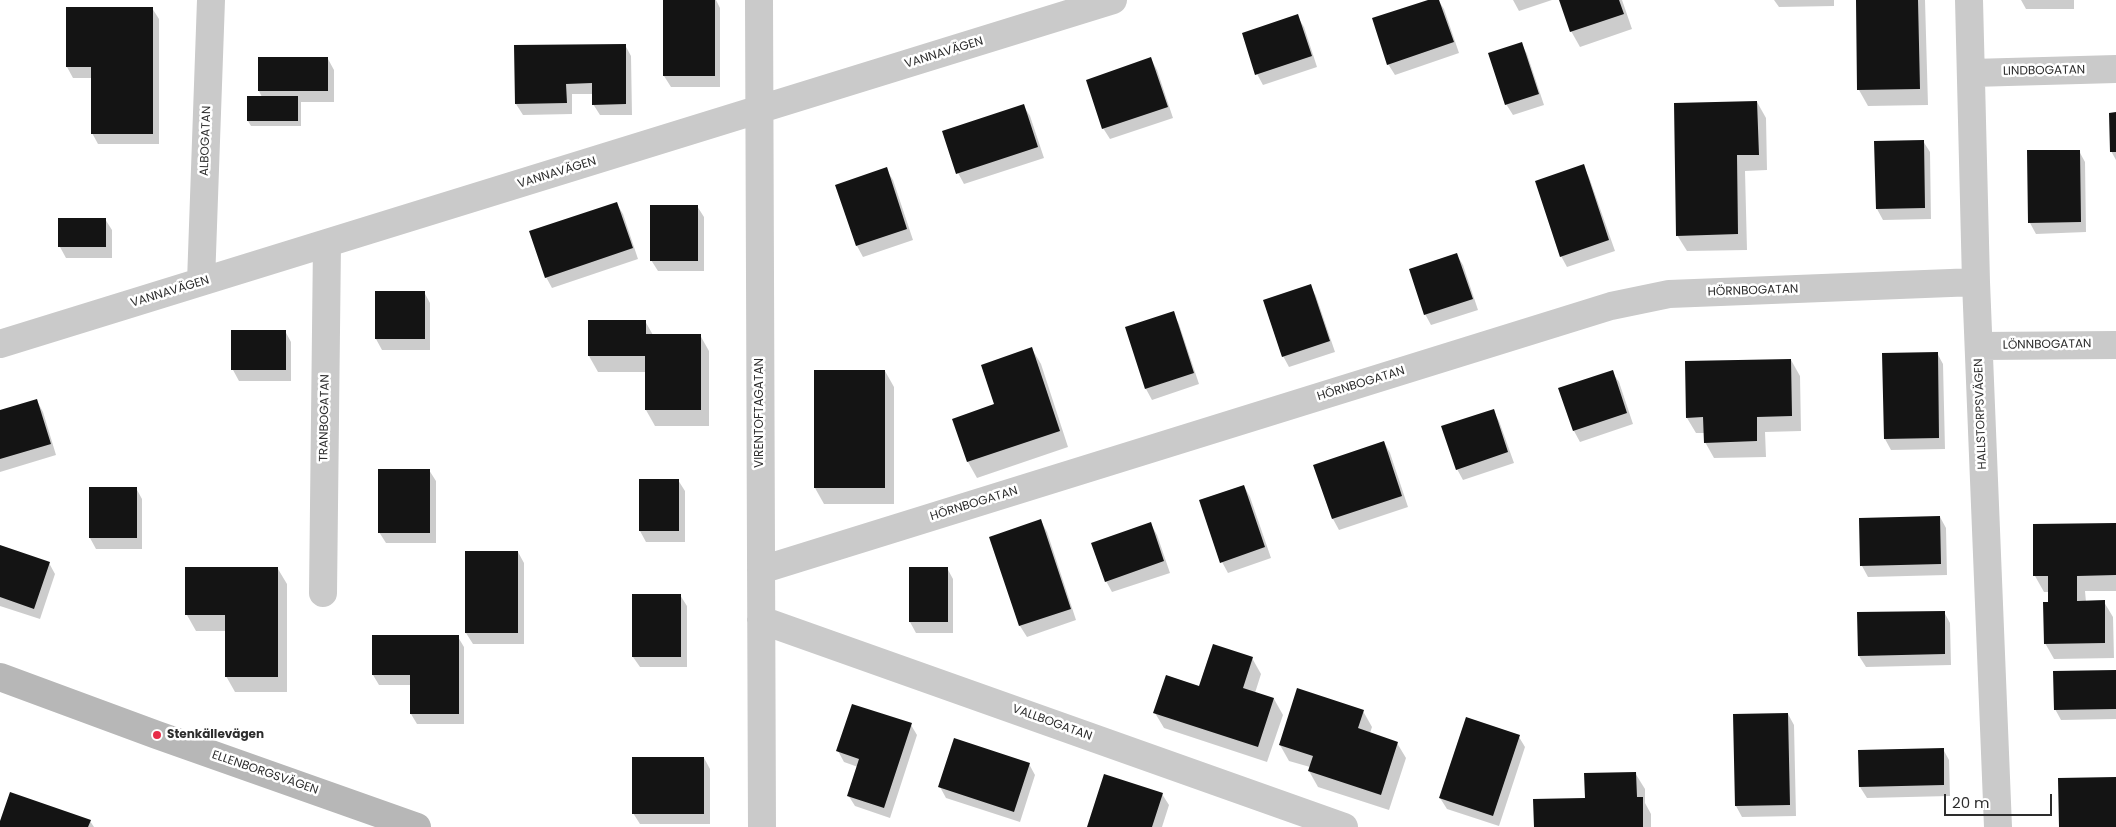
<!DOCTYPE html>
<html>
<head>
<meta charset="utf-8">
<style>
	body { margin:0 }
	#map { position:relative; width:2116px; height:827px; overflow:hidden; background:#fff; font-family:Poppins,sans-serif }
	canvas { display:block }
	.scale { position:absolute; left:1944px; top:794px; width:108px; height:22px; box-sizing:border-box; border:2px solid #2d2d2d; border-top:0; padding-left:6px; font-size:15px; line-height:18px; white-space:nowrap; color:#2d2d2d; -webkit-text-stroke:4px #fff; paint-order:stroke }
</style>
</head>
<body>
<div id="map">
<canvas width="2116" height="827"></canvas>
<div class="scale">20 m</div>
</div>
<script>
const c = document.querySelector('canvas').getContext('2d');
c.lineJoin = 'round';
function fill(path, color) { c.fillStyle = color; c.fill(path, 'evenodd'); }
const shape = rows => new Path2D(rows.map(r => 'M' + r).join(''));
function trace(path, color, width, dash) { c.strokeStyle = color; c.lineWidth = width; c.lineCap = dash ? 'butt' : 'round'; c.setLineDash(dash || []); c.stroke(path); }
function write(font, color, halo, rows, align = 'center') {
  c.font = font + ' Poppins,sans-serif'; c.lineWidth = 5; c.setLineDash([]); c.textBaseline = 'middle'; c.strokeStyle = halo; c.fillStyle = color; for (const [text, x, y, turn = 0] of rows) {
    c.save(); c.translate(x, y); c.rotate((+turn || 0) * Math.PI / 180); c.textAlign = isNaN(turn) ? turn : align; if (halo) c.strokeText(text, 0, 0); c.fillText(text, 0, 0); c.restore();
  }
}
const shadow = shape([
	[664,0,716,0,720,8,720,87,671,87,664,76],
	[1432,0,1438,0,1444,9,1459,53,1395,75,1388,64],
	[1513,0,1552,0,1519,11],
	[1561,0,1622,0,1632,29,1580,47,1571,31],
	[1774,0,1834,0,1834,6,1779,7],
	[1857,0,1925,0,1928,105,1868,106,1859,90],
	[2021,0,2074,0,2074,9,2026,9],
	[152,8,159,19,159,144,98,144,92,133,92,78,73,78,67,67],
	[1297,16,1304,27,1317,67,1263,85,1257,74],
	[1521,43,1527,54,1544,105,1513,115,1506,104],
	[625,45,631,56,632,115,600,115,593,104,593,94,572,94,572,114,523,115,516,104],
	[328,59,334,70,334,102,301,102,301,126,251,126,248,121,262,97,259,91],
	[1151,59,1157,70,1173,118,1110,139,1103,128],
	[1757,102,1766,118,1767,170,1745,171,1747,250,1687,251,1677,235],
	[1023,105,1030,116,1044,158,964,184,958,173],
	[2116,114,2116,160,2111,151],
	[1923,141,1930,152,1931,219,1883,220,1877,209],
	[2079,151,2085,162,2086,232,2036,234,2030,223],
	[1583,166,1589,177,1615,251,1567,267,1561,256],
	[886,169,893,180,913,240,863,257,857,246,837,185],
	[617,204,623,214,638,259,552,288,546,277],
	[697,206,704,217,704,271,658,271,651,260],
	[105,219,112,230,112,258,66,258,60,247],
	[1457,255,1463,265,1478,310,1431,325,1425,314],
	[1310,285,1316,296,1335,352,1289,367,1283,356],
	[376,292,424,292,430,303,430,350,382,350,376,339],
	[1173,313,1179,324,1199,384,1152,400,1146,389,1126,328],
	[645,321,653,335,700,335,709,351,709,426,655,426,646,410,646,372,598,372,589,356],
	[285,331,291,342,291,381,239,381,233,370],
	[1032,349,1041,364,1068,447,977,478,968,462,954,419,996,405],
	[1937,353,1943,364,1945,449,1891,450,1885,439],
	[1791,360,1800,376,1801,431,1765,432,1766,457,1714,458,1705,442,1705,433,1696,433,1687,418],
	[885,371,894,387,894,504,824,504,815,488],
	[1612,372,1619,382,1633,424,1580,442,1574,431],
	[37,401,43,412,56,455,0,472,0,412],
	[1493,411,1499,421,1514,463,1463,480,1457,469],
	[1384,442,1390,453,1408,507,1339,530,1333,519,1315,466],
	[429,470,436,481,436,543,386,543,379,532],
	[640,480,678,480,685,491,685,542,646,542,640,531],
	[1244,486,1250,497,1271,558,1228,573,1222,562],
	[136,488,142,499,142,549,96,549,90,538],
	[1940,517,1946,528,1947,575,1868,577,1862,566],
	[1041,521,1047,532,1076,620,1027,637,1020,626,991,538],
	[1151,524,1157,535,1170,573,1112,592,1106,581],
	[2116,524,2116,591,2085,591,2086,602,2104,602,2113,617,2114,658,2054,659,2045,643,2049,592,2044,592,2035,576,2034,526],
	[0,547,49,563,55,574,40,619,0,606],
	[466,552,518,552,524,563,524,644,473,644,466,633],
	[947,568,953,579,953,633,916,633,910,622],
	[187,569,278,569,287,584,287,692,235,692,226,676,226,631,196,631,187,615],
	[680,595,687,606,687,667,640,667,633,657],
	[1944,612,1950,623,1951,665,1866,667,1859,656],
	[458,637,464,647,464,724,417,724,411,714,411,685,379,685,373,675],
	[1252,658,1261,674,1255,693,1274,699,1283,715,1267,762,1164,728,1155,713],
	[2116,671,2116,719,2061,720,2055,709],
	[1363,711,1372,727,1370,733,1397,743,1406,758,1389,810,1318,787,1309,771,1310,767,1289,761,1280,745],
	[1788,714,1794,725,1796,816,1742,817,1736,806],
	[911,725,917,735,890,818,855,806,848,795,858,767,844,762,838,751],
	[1519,737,1525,747,1499,826,1447,809,1440,798],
	[1943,749,1949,760,1950,796,1867,798,1860,787],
	[704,758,710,769,710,824,640,824,633,813],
	[1029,764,1035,775,1020,822,946,798,940,787],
	[1635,773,1645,789,1645,803,1651,814,1651,827,1535,827],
	[1162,794,1169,805,1162,827,1088,827],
	[90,821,94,827,0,827,0,825]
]);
const building = shape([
	[663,0,715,0,715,76,663,76],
	[1428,0,1439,0,1454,42,1387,65,1372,18],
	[1559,0,1619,0,1624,14,1570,32],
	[1856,0,1918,0,1920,89,1857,90],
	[66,7,153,7,153,134,91,134,91,67,66,67],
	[1298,14,1312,56,1255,75,1242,33],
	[1522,42,1539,94,1505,105,1488,53],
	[626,44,626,104,592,105,592,83,566,84,567,103,515,104,514,45],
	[258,57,328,57,328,91,258,91],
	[1151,57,1168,107,1102,129,1086,80],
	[247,96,298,96,298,121,247,121],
	[1757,101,1759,155,1737,155,1738,234,1676,236,1674,103],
	[1024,104,1038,147,956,174,942,131],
	[2116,112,2116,152,2110,152,2109,113],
	[1924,140,1925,208,1876,209,1874,141],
	[2027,150,2080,150,2081,222,2028,223],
	[1584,164,1609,240,1560,257,1535,181],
	[887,167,907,229,856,246,835,185],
	[617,202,633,248,545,278,529,231],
	[650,205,698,205,698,261,650,261],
	[58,218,106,218,106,247,58,247],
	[1457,253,1473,299,1424,315,1409,269],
	[1311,284,1330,341,1282,357,1263,300],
	[375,291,425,291,425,339,375,339],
	[1174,311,1194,373,1145,389,1125,327],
	[588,320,646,320,646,334,701,334,701,410,645,410,645,356,588,356],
	[231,330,286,330,286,370,231,370],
	[1032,347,1060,431,967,462,952,419,994,404,981,365],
	[1938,352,1939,438,1884,439,1882,353],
	[1791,359,1792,416,1757,417,1757,441,1704,443,1703,417,1686,418,1685,361],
	[814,370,885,370,885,488,814,488],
	[1613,370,1627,413,1573,431,1558,388],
	[37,399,51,444,0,459,0,410],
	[1494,409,1508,452,1456,470,1441,426],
	[1384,441,1402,496,1332,519,1313,465],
	[378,469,430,469,430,533,378,533],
	[639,479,679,479,679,531,639,531],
	[1244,485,1265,547,1220,563,1199,500],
	[89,487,137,487,137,538,89,538],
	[1940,516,1941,564,1860,566,1859,518],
	[1041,519,1071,609,1019,626,989,537],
	[1151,522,1164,561,1105,582,1091,543],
	[2116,523,2116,575,2077,576,2077,601,2105,600,2105,643,2044,644,2043,602,2048,602,2048,576,2033,576,2033,524],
	[0,545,50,562,34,609,0,597],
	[465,551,518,551,518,633,465,633],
	[185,567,278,567,278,677,225,677,225,615,185,615],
	[909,567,948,567,948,622,909,622],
	[632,594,681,594,681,657,632,657],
	[1945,611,1945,654,1858,656,1857,612],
	[372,635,459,635,459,714,410,714,410,675,372,675],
	[1213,644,1253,657,1243,688,1274,698,1258,747,1153,713,1166,675,1199,686],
	[2116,670,2116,709,2054,710,2053,671],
	[1297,688,1364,710,1358,728,1398,742,1381,795,1308,771,1313,756,1279,745],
	[852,704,912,723,884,808,847,796,859,759,836,751],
	[1788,713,1790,805,1735,806,1733,714],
	[1466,717,1520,735,1493,816,1439,798],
	[954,738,1030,763,1014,812,938,787],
	[1944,748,1944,785,1859,787,1858,750],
	[632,757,704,757,704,814,632,814],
	[1636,772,1637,797,1643,797,1643,827,1534,827,1533,799,1585,798,1584,773],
	[1104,774,1163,793,1152,827,1087,827],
	[2116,777,2116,827,2059,827,2058,778],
	[10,792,91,820,88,827,0,827,0,821]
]);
const street = shape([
	[759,0,762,827],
	[1969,0,1976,282,1998,827],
	[1972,73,2116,69],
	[201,282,211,0],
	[0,344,1113,0],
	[1979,346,2116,345],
	[761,570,1611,306,1669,294,1976,282],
	[323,593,327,243],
	[761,620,1344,827]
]);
const secondary = shape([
	[0,677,157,735,417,827]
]);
const markers = [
	[157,735,5,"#e72c48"]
];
const streetNames = [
	["VANNAVÄGEN",944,53,-17],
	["LINDBOGATAN",2044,71,-1],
	["ALBOGATAN",206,141,-88],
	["VANNAVÄGEN",557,173,-17],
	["HÖRNBOGATAN",1753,291,-2],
	["VANNAVÄGEN",170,292,-17],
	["LÖNNBOGATAN",2047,345,-1],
	["HÖRNBOGATAN",1361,384,-17],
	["VIRENTOFTAGATAN",760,413,-90],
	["HALLSTORPSVÄGEN",1981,414,-92],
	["TRANBOGATAN",325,418,-89],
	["HÖRNBOGATAN",974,504,-17],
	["VALLBOGATAN",1052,723,20],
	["ELLENBORGSVÄGEN",265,773,19]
];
const poiNames = [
	["Stenkällevägen",167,735]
];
fill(shadow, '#0003');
fill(building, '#141414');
trace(street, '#cacaca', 28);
trace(secondary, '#b7b7b7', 28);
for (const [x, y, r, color] of markers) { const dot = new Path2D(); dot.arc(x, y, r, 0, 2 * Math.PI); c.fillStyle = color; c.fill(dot); trace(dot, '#fff', 2); }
write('12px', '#2d2d2d', '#fff', streetNames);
write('bold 12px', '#2d2d2d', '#fff', poiNames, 'left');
</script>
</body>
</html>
